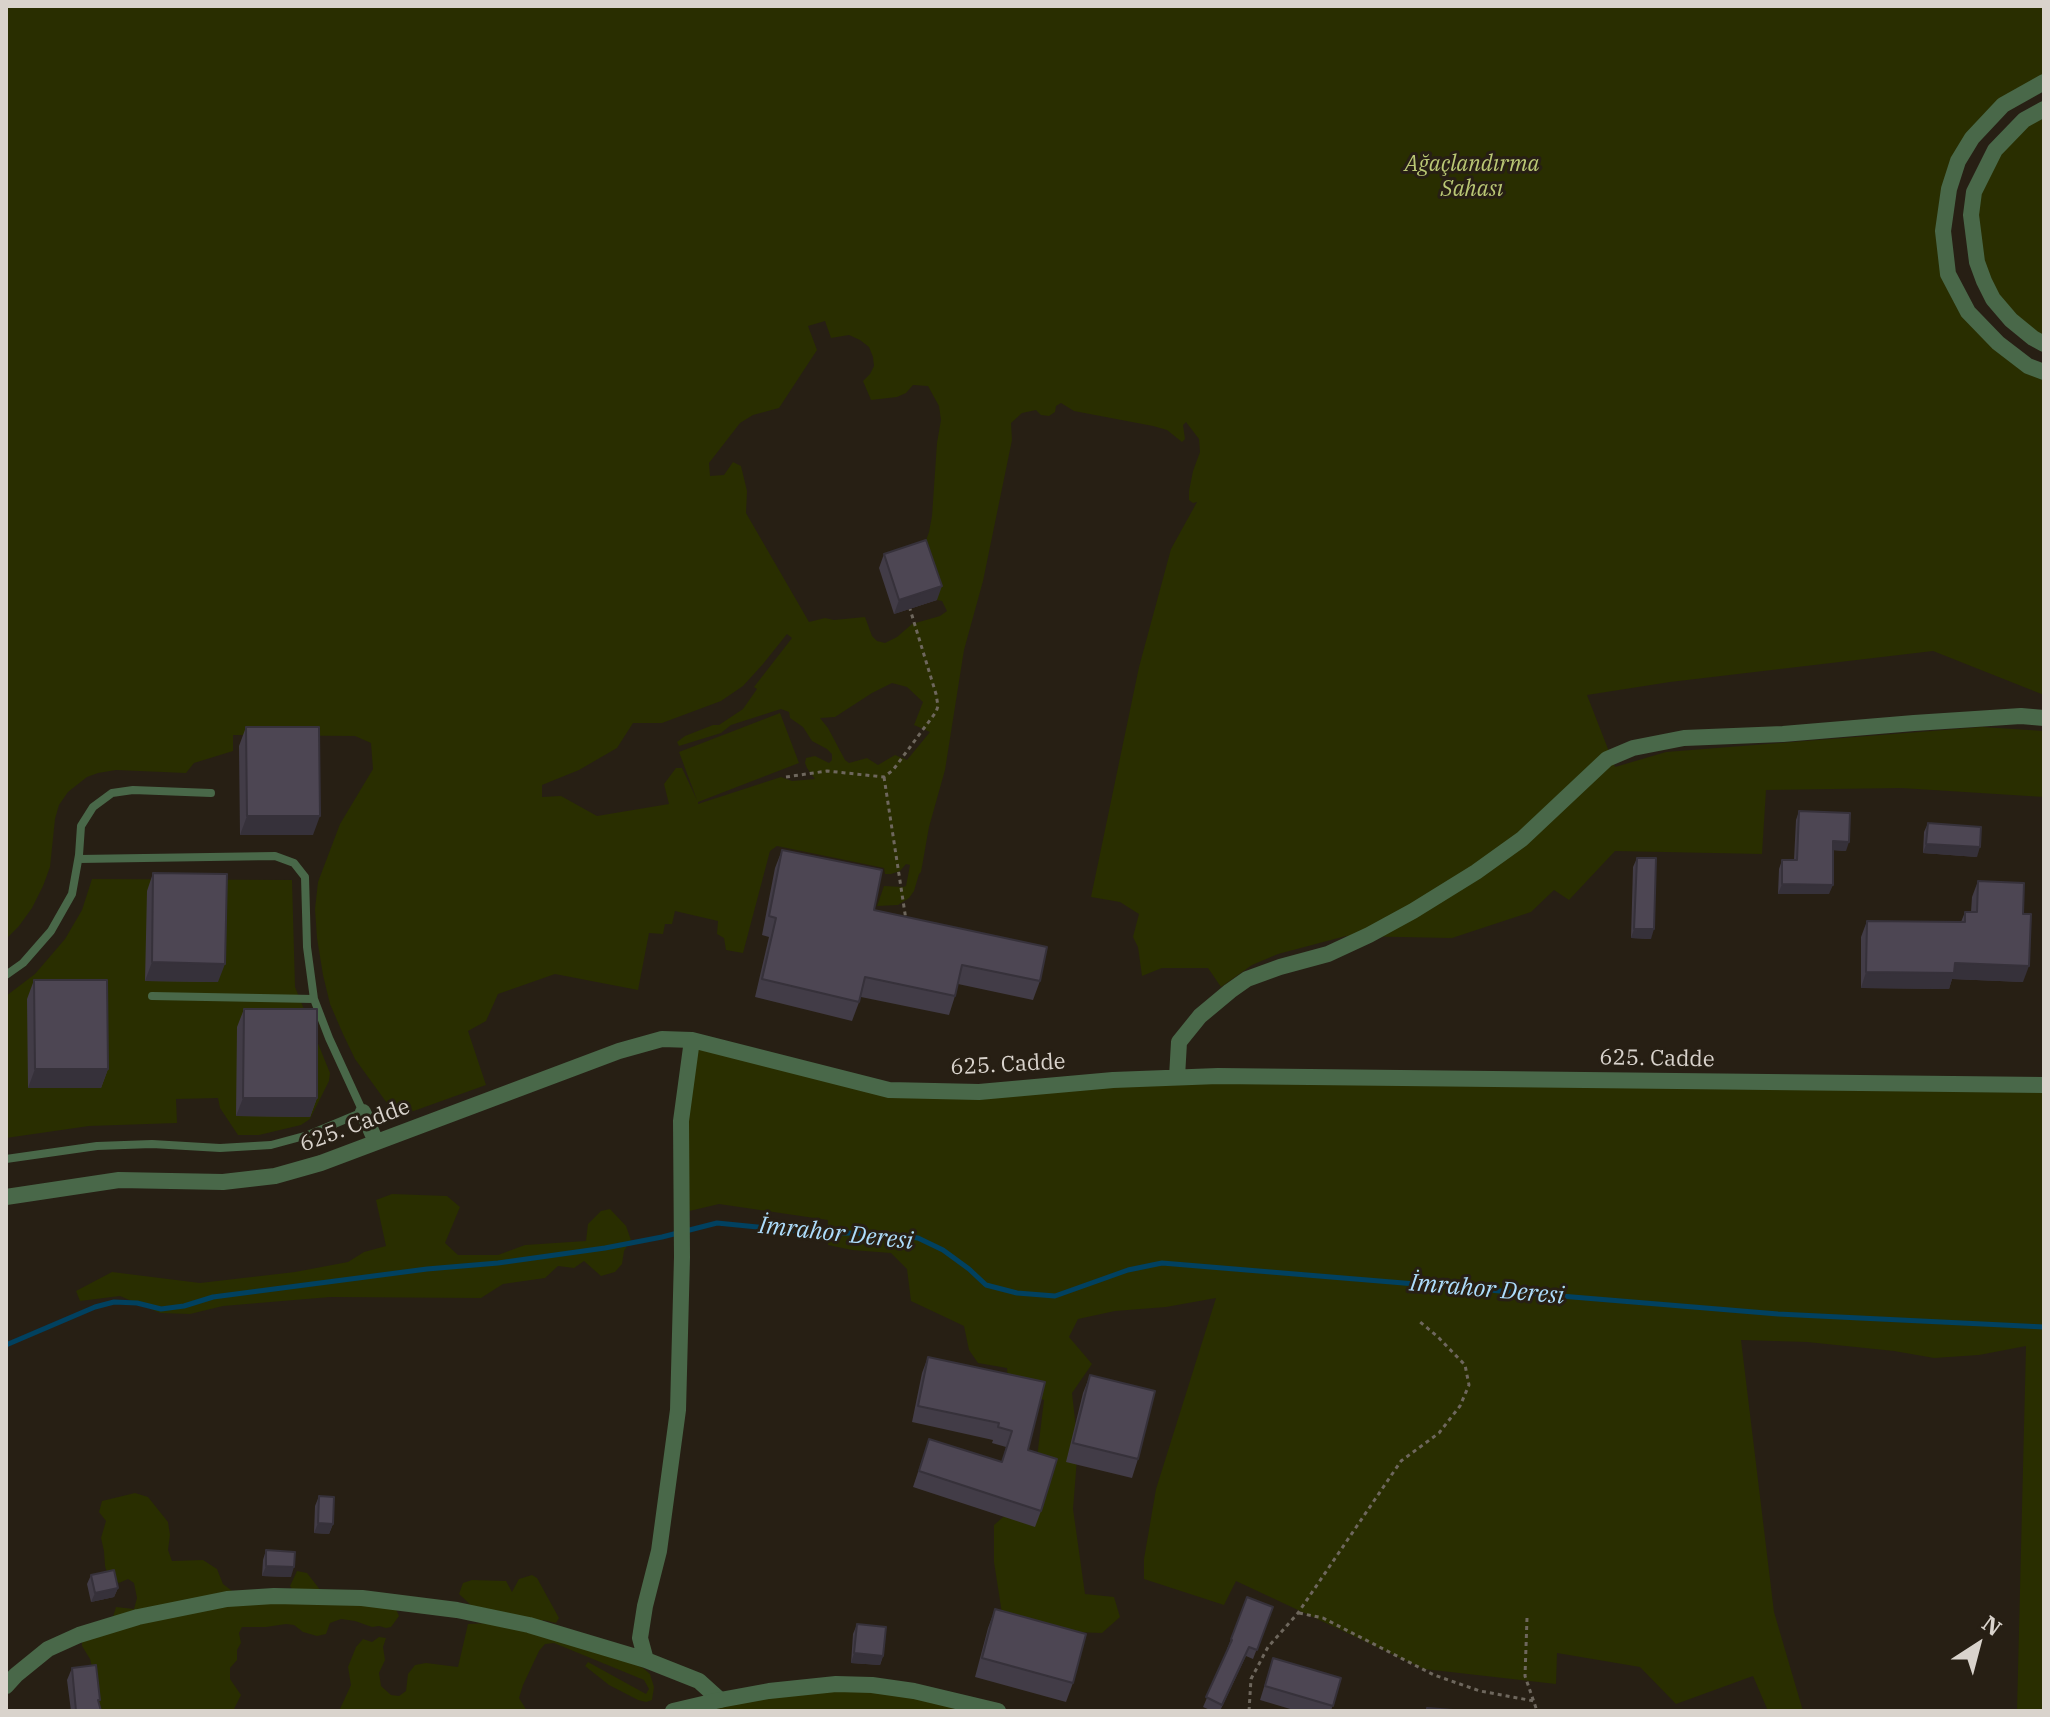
<!DOCTYPE html>
<html>
<head>
<meta charset="utf-8">
<style>
	body { margin:0 }
	#map { position:relative; width:2050px; height:1717px; overflow:hidden; background:#271f14; font-family:"IBM Plex Serif",serif }
	canvas { display:block }
	.frame { position:absolute; inset:0; border:8px solid #d9d3cc; pointer-events:none }
	.north { position:absolute; left:1938px; top:1605px; width:80px; height:80px; -webkit-text-stroke:6px #271f14; paint-order:stroke; rotate:36deg; font-size:22px; font-weight:700; line-height:32px; text-align:center; color:#d9d3cc }
	.north::after { content:''; display:block; margin:auto; width:28px; height:36px; background:#d9d3cc; clip-path:polygon(50% 0,100% 100%,50% 72%,0 100%) }
</style>
</head>
<body>
<div id="map">
<canvas width="2050" height="1717"></canvas>
<div class="frame"></div>
<div class="north">N</div>
</div>
<script>
const c = document.querySelector('canvas').getContext('2d');
c.lineJoin = 'round';
function fill(path, color) { c.fillStyle = color; c.fill(path, 'evenodd'); }
const shape = rows => new Path2D(rows.map(r => 'M' + r).join(''));
function trace(path, color, width, dash) { c.strokeStyle = color; c.lineWidth = width; c.lineCap = dash ? 'butt' : 'round'; c.setLineDash(dash || []); c.stroke(path); }
function write(font, color, halo, rows, align = 'center') {
  c.font = font + ' "IBM Plex Serif",serif'; c.lineWidth = 6; c.setLineDash([]); c.textBaseline = 'middle'; c.strokeStyle = halo; c.fillStyle = color; for (const [text, x, y, turn = 0] of rows) {
    c.save(); c.translate(x, y); c.rotate((+turn || 0) * Math.PI / 180); c.textAlign = isNaN(turn) ? turn : align; if (halo) c.strokeText(text, 0, 0); c.fillText(text, 0, 0); c.restore();
  }
}
const green = shape([
	[6,6,2044,6,2044,82,1972,138,1943,231,1968,312,2044,372,2044,695,1933,651,1670,682,1587,695,1615,767,1666,752,1982,727,2044,731,2044,797,1901,788,1766,790,1762,854,1615,851,1569,900,1554,890,1531,912,1452,938,1346,936,1278,954,1252,965,1221,987,1208,968,1162,968,1142,976,1138,947,1133,937,1139,914,1120,902,1091,897,1139,667,1171,549,1197,502,1193,503,1189,500,1189,491,1193,471,1200,452,1199,439,1186,422,1183,425,1185,439,1182,442,1167,430,1153,426,1074,411,1061,403,1056,406,1055,412,1049,416,1041,415,1036,410,1022,413,1011,423,1012,440,983,581,964,650,945,770,929,827,921,872,919,874,914,891,909,898,898,905,877,906,884,886,903,887,906,886,910,865,906,864,900,871,891,874,885,874,884,868,777,846,770,851,743,953,726,950,724,938,717,934,718,921,675,911,672,924,665,924,663,934,649,933,638,990,555,974,498,994,486,1021,468,1031,486,1085,397,1117,355,1059,343,1034,330,1004,323,975,317,938,315,909,318,882,340,824,373,769,371,743,355,736,233,735,233,751,194,763,186,773,116,770,98,773,87,777,68,792,59,805,55,819,50,867,43,886,32,908,19,926,6,939],
	[825,321,831,338,849,335,860,340,869,347,873,357,874,366,870,374,863,381,871,400,897,397,906,393,913,385,928,386,939,406,941,420,937,443,932,516,929,532,921,554,937,600,942,601,947,611,940,616,912,624,897,637,885,643,877,641,872,636,865,617,834,620,825,618,809,622,746,513,747,491,741,466,733,462,724,475,710,476,709,463,740,423,753,415,779,408,817,350,808,326],
	[787,634,792,638,754,687,757,689,743,709,719,725,713,725,685,736,677,742,679,746,721,733,731,725,781,709,789,712,790,718,803,727,812,741,827,749,832,754,832,760,829,763,815,756,806,758,805,763,807,768,815,779,792,781,781,777,698,804,698,802,799,763,780,713,679,752,697,800,682,768,676,768,664,784,669,804,597,816,561,796,542,797,542,785,579,770,617,748,633,723,662,723,721,701,743,686,763,664],
	[892,683,907,687,923,702,914,725,930,732,907,760,895,755,878,765,867,758,849,763,845,760,828,728,820,718,835,717,872,693],
	[2044,109,2044,344,2011,320,1973,240,1985,169],
	[92,879,292,880,295,987,330,1073,329,1081,310,1119,301,1125,259,1135,238,1135,220,1108,218,1098,176,1099,177,1123,89,1126,6,1138,6,996,35,974,65,939,82,910],
	[692,1040,889,1090,1124,1078,2044,1085,2044,1711,2017,1711,2026,1346,1979,1355,1934,1358,1894,1351,1807,1342,1741,1340,1774,1612,1803,1711,1768,1711,1753,1676,1676,1704,1640,1667,1557,1653,1556,1684,1424,1669,1236,1581,1224,1605,1144,1579,1144,1559,1156,1489,1216,1298,1166,1307,1115,1311,1078,1319,1069,1337,1092,1364,1072,1393,1078,1446,1073,1509,1085,1594,1114,1597,1120,1617,1102,1633,1022,1630,1003,1620,994,1562,994,1525,1032,1492,1036,1466,1044,1400,1008,1385,1007,1368,978,1363,969,1350,964,1326,911,1301,907,1269,891,1253,852,1250,828,1245,828,1220,719,1204,681,1213],
	[392,1194,447,1196,460,1207,445,1243,458,1255,498,1255,525,1245,586,1241,588,1224,601,1211,610,1209,626,1226,631,1240,624,1251,622,1264,615,1272,601,1276,584,1261,574,1268,558,1266,545,1278,503,1284,481,1298,330,1297,223,1306,190,1314,160,1313,120,1296,80,1301,76,1291,112,1272,200,1283,295,1272,348,1262,364,1252,386,1246,376,1200],
	[135,1493,148,1497,168,1522,170,1535,168,1550,172,1561,203,1560,217,1569,223,1584,236,1594,294,1592,290,1586,297,1571,307,1573,321,1591,395,1607,399,1616,391,1627,386,1628,379,1626,372,1627,355,1621,341,1619,330,1623,326,1634,317,1636,303,1632,294,1625,286,1624,266,1627,242,1627,239,1633,241,1643,237,1650,237,1660,230,1668,230,1679,241,1695,234,1709,235,1711,97,1711,94,1675,90,1659,82,1646,82,1639,112,1620,116,1607,134,1609,137,1598,134,1583,128,1579,119,1583,108,1576,105,1566,104,1551,101,1538,106,1521,99,1512,102,1501],
	[532,1575,537,1578,559,1618,556,1623,543,1620,539,1624,643,1668,650,1674,654,1687,652,1700,646,1702,638,1700,609,1685,585,1666,588,1662,646,1694,649,1689,644,1680,554,1643,545,1644,539,1651,523,1685,519,1698,527,1711,339,1711,351,1685,348,1667,356,1647,363,1639,372,1642,379,1637,386,1638,383,1647,385,1660,379,1673,381,1686,391,1695,399,1696,406,1691,408,1674,415,1665,426,1663,458,1667,468,1624,490,1623,459,1594,463,1583,472,1580,506,1581,512,1592,519,1579],
	[836,1684,998,1711,673,1711]
]);
const stream = shape([
	[6,1345,95,1307,114,1302,137,1303,161,1309,184,1306,213,1297,427,1269,498,1263,605,1248,662,1237,717,1223,808,1232,883,1234,918,1238,943,1250,969,1269,986,1285,1017,1293,1055,1296,1128,1270,1162,1263,1778,1314,2044,1327]
]);
const path = shape([
	[786,777,827,771,884,777,893,770,936,712,938,706,936,694,910,609],
	[884,777,906,920],
	[1299,1613,1323,1618,1434,1675,1480,1691,1534,1701],
	[1527,1618,1525,1676,1537,1711],
	[1249,1711,1251,1679,1268,1647,1298,1613,1401,1461,1439,1433,1460,1406,1469,1385,1465,1365,1438,1337,1419,1321]
]);
const service = shape([
	[6,975,23,963,51,931,72,894,79,855,81,826,93,807,112,793,133,790,211,793],
	[152,996,314,999],
	[6,1159,97,1146,152,1144,220,1148,271,1145,308,1135,363,1112,329,1038,314,999,307,947,305,877,294,863,275,856,79,859]
]);
const minor = shape([
	[692,1040,681,1121,682,1257,678,1410,659,1551,645,1606,640,1638,646,1660,699,1681,720,1700],
	[1177,1077,1179,1042,1200,1016,1230,991,1247,979,1280,967,1328,954,1369,935,1413,911,1476,872,1522,839,1607,759,1633,748,1684,738,1783,734,1914,723,2021,716,2044,718],
	[363,1112,376,1142],
	[6,1197,119,1180,223,1182,275,1176,321,1163,619,1051,662,1039,692,1040,889,1090,979,1092,1113,1080,1218,1076,2044,1085],
	[6,1686,16,1675,48,1649,79,1635,138,1617,227,1599,274,1596,362,1598,457,1610,529,1625,646,1660]
]);
const tertiary = shape([
	[2044,82,2003,105,1972,138,1958,161,1949,189,1943,231,1948,274,1968,312,1998,343,2028,366,2044,372],
	[2044,109,2024,120,1995,150,1974,192,1971,215,1977,262,1984,281,1993,299,2011,320,2033,338,2044,344],
	[673,1711,720,1700,769,1691,836,1684,872,1685,914,1691,998,1711]
]);
const wall = shape([
	[884,554,937,600,894,614,879,568],
	[246,727,313,835,240,835,239,746],
	[1799,811,1846,851,1833,850,1829,894,1778,894,1779,869,1782,860,1794,860,1796,820],
	[1928,823,1977,857,1923,853,1924,832],
	[782,850,874,910,1040,981,1033,1000,958,984,955,996,949,1015,861,997,852,1021,755,997,769,937,762,935,775,868],
	[1637,858,1651,939,1631,938,1633,867],
	[153,873,218,982,145,981,147,891],
	[1978,881,2023,914,2023,982,1952,979,1949,989,1861,988,1861,937,1867,921,1961,922,1965,912,1971,912,1972,897],
	[34,980,108,1069,101,1088,28,1088,27,999],
	[244,1009,317,1098,310,1117,236,1116,237,1027],
	[928,1357,1045,1382,1028,1450,1041,1511,1035,1527,913,1487,929,1439,1002,1462,1006,1447,992,1443,993,1440,912,1422,922,1373],
	[1090,1375,1138,1459,1132,1478,1066,1462,1083,1393],
	[319,1496,333,1524,329,1534,314,1533,315,1506],
	[266,1550,291,1577,262,1576,263,1560],
	[91,1575,118,1588,114,1597,91,1602,87,1584],
	[1273,1607,1253,1659,1246,1656,1220,1711,1212,1711,1203,1707,1228,1649,1227,1649,1231,1639],
	[995,1609,1073,1683,1066,1702,975,1677,988,1628],
	[857,1624,883,1656,880,1665,851,1663,853,1634],
	[1273,1658,1341,1678,1331,1711,1297,1711,1260,1700],
	[72,1668,99,1704,101,1711,71,1711,67,1680]
]);
const shadedWall = shape([
	[942,586,937,600,894,614,899,600],
	[247,816,320,816,313,835,240,835],
	[1833,841,1849,842,1846,851,1830,850],
	[1926,844,1980,847,1977,857,1923,853],
	[1782,884,1833,885,1829,894,1778,894],
	[1634,929,1654,929,1651,939,1631,938],
	[152,962,225,964,218,982,145,981],
	[1955,963,2029,966,2023,982,1952,979,1949,989,1861,988,1866,972],
	[35,1069,108,1069,101,1088,28,1088],
	[243,1098,317,1098,310,1117,236,1116],
	[318,1523,333,1524,329,1534,314,1533],
	[266,1566,294,1567,291,1577,262,1576],
	[118,1588,114,1597,91,1602,95,1593],
	[854,1653,883,1656,880,1665,851,1663]
]);
const building = shape([
	[926,540,942,586,899,600,884,554,926,540],
	[246,727,319,727,320,816,247,816,246,727],
	[1799,811,1850,813,1849,842,1833,841,1833,885,1782,884,1782,860,1797,860,1799,811],
	[1928,823,1981,827,1980,847,1926,844,1928,823],
	[782,850,882,870,874,910,1047,947,1040,981,962,965,955,996,865,977,859,1002,762,979,776,918,769,916,782,850],
	[1637,858,1656,858,1654,929,1634,929,1637,858],
	[153,873,227,874,225,964,152,962,153,873],
	[1978,881,2024,883,2023,914,2031,914,2029,966,1955,963,1954,973,1866,972,1867,921,1965,922,1965,912,1977,912,1978,881],
	[34,980,107,980,108,1069,35,1069,34,980],
	[244,1009,317,1009,317,1098,243,1098,244,1009],
	[928,1357,1045,1382,1028,1450,1057,1459,1041,1511,919,1471,929,1439,1002,1462,1012,1431,998,1427,999,1423,918,1406,928,1357],
	[1090,1375,1155,1391,1138,1459,1073,1443,1090,1375],
	[319,1496,334,1497,333,1524,318,1523,319,1496],
	[266,1550,295,1552,294,1567,266,1566,266,1550],
	[114,1570,118,1588,95,1593,91,1575,114,1570],
	[1247,1597,1273,1607,1257,1650,1249,1647,1222,1705,1206,1697,1232,1640,1231,1639,1247,1597],
	[995,1609,1086,1634,1073,1683,982,1658,995,1609],
	[857,1624,886,1627,883,1656,854,1653,857,1624],
	[1273,1658,1341,1678,1333,1706,1265,1686,1273,1658],
	[96,1665,100,1700,98,1700,101,1711,76,1711,72,1668,96,1665],
	[1427,1708,1466,1711,1427,1711,1427,1708]
]);
const parkNames = [
	["Ağaçlandırma",1472,165],
	["Sahası",1472,190]
];
const streetNames = [
	["625. Cadde",1657,1059,1],
	["625. Cadde",1008,1065,-3],
	["625. Cadde",355,1126,-20]
];
const waterNames = [
	["İmrahor Deresi",836,1234,6],
	["İmrahor Deresi",1487,1290,5]
];
fill(green, '#292e00');
trace(stream, '#014160', 5);
trace(path, '#6e675d', 3, [4, 4]);
trace(service, '#496849', 8);
trace(minor, '#496849', 16);
trace(tertiary, '#496849', 16);
fill(wall, '#423c47');
fill(shadedWall, '#36313a');
fill(building, '#4d4653');
trace(building, '#36313a', 2);
write('italic 22px', '#bac875', '#271f14', parkNames);
write('22px', '#d9d3cc', '#271f14', streetNames);
write('italic 24px', '#addcfb', '#271f14', waterNames);
</script>
</body>
</html>
